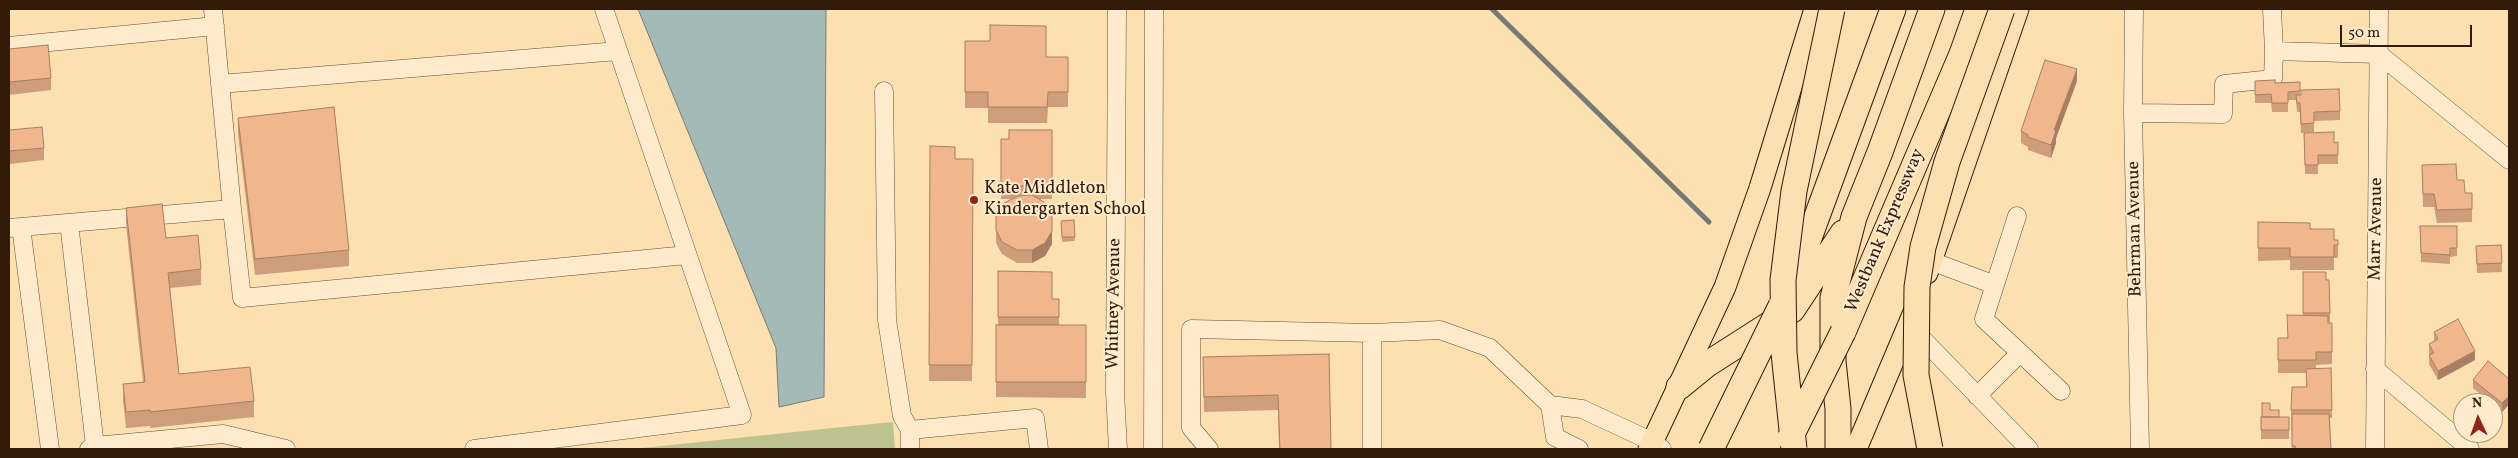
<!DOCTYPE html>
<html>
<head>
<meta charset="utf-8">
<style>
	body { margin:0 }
	#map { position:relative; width:2518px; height:458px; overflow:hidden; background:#fce0b1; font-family:Vollkorn,serif }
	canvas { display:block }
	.frame { position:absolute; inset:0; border:10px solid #331b0a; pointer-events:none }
	.north { position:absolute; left:2453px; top:393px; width:50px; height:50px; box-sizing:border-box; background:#fdebcc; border:1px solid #ac987e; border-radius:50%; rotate:357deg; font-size:14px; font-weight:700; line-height:20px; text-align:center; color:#331b0a }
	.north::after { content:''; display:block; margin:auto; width:18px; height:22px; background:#8f2418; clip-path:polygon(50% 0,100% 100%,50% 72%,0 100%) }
	.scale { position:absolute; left:2340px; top:25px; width:132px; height:22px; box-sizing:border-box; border:2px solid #331b0a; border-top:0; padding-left:6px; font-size:15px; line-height:18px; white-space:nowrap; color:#331b0a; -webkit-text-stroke:4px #fdebcc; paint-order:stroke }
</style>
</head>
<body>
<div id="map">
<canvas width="2518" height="458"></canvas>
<div class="frame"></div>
<div class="north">N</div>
<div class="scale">50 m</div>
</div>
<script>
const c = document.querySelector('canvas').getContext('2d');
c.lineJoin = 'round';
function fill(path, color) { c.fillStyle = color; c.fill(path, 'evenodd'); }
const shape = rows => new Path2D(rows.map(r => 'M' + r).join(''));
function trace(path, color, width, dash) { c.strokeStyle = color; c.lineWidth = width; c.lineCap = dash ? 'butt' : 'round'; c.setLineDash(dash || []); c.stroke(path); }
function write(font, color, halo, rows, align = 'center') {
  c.font = font + ' Vollkorn,serif'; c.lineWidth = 4; c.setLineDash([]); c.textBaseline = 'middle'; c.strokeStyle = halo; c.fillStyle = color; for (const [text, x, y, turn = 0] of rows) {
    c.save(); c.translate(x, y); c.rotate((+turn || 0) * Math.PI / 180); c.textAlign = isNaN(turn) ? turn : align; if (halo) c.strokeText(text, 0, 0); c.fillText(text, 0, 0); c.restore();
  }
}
const green = shape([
	[893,422,895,449,633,449,852,426]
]);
const water = shape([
	[638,9,826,9,824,397,779,407,776,348,638,9]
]);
const stream = shape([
	[1492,9,1709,222]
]);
const minor = shape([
	[1117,9,1115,392,1118,449],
	[2134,9,2133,113,2140,449],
	[2272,9,2274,51],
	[9,46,215,26],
	[220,84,618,51],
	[884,91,887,320,902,416,910,430],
	[2133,113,2223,114,2224,84,2273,79,2274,51,2379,54,2509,160],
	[232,209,242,298,687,255],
	[2017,216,1984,319,2061,391],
	[69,223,95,446],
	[21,227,50,449],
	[9,228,232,209,213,9],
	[1931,261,1995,285],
	[1912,328,2029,449],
	[1372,333,1440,330,1490,348,1550,405],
	[2375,369,2470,449],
	[1977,396,2020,353],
	[89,449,95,446,223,434,286,449],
	[474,449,742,415,604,9],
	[910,449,910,430,1035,418,1039,449],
	[1153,449,1154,9],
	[1209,449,1191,428,1191,329,1372,333,1372,449],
	[1579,449,1555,437,1550,405,1582,409,1653,442,1662,449],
	[2375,449,2379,9]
]);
const major = shape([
	[1927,273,2018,9],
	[1649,449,1725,287,1760,188,1815,9],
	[1856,449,1914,312]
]);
const highway = shape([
	[1794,279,1893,9],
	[1843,332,1962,54,1978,9],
	[1679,387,1706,365,1792,310,1843,233],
	[1838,449,1838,409,1833,361,1833,298,1854,217,1880,152,1932,9]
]);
const highwayBridge = shape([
	[1790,438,1843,332],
	[1711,449,1781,306],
	[1794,449,1784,353,1783,280,1794,191,1832,9],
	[1930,449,1916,375,1917,287,1923,247,1947,162,2002,9]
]);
const wall = shape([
	[965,41,1046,57,1068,57,1068,107,1048,107,1047,123,988,123,988,108,965,108],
	[9,49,51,78,51,90,9,95],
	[2077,81,2056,138,2056,143,2051,158,2028,150,2028,147,2021,143,2021,131],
	[2255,81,2275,83,2300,82,2300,95,2340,111,2340,120,2314,121,2314,132,2301,133,2300,112,2297,112,2296,100,2288,100,2288,112,2272,112,2271,103,2255,103],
	[238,118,349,250,349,266,255,275,238,133],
	[9,130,44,148,44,160,9,164],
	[1052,130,1052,199,1038,199,1052,244,1045,256,1032,263,1017,263,1002,254,996,243,996,217,1013,199,1001,199,1001,139,1009,139],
	[2304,133,2334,143,2338,142,2338,164,2318,164,2318,174,2305,174],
	[930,146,955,159,973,159,972,381,929,381],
	[2422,165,2457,180,2465,193,2472,193,2472,222,2437,223,2434,207,2423,207],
	[126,208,166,238,201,269,201,285,170,288,179,374,254,401,254,417,150,428,150,426,126,428,123,400,123,384,143,382,126,224],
	[1074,220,1075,241,1062,242,1061,221],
	[2258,222,2310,229,2334,240,2338,240,2338,258,2334,258,2334,270,2290,270,2290,260,2258,261],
	[2420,226,2457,226,2457,256,2450,257,2450,264,2421,262],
	[2501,245,2502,272,2477,273,2476,246],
	[998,271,1052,299,1059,299,1059,325,1086,325,1086,398,996,397,996,325,998,325],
	[2303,272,2329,280,2330,322,2328,322,2328,323,2332,323,2332,364,2316,365,2316,369,2331,368,2332,418,2330,418,2331,449,2292,449,2291,410,2306,387,2306,373,2278,373,2278,338,2287,338,2303,316],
	[2434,332,2475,360,2438,380,2429,364,2429,355,2430,355,2429,353,2429,344,2434,341],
	[1329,354,1331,449,1279,449,1278,410,1204,412,1203,357],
	[2509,379,2509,405,2502,412,2493,405,2493,403,2491,403,2473,388,2473,380],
	[2270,410,2279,417,2289,417,2289,439,2261,439,2261,417,2262,417]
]);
const shadedWall = shape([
	[2077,69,2077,81,2056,138,2056,143,2051,158,2051,145,2054,130],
	[1052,231,1052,244,1045,256,1032,263,1032,250],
	[2475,351,2475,360,2438,380,2438,371],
	[2509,396,2509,404,2502,412,2502,403]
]);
const building = shape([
	[990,25,1046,26,1046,57,1068,57,1068,92,1048,92,1047,107,988,107,988,92,965,92,965,41,990,41,990,25],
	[48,45,51,78,9,82,9,49,48,45],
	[2045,60,2077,69,2054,130,2056,130,2051,145,2028,137,2028,135,2021,131,2045,60],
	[2275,80,2275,83,2300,82,2300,91,2288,92,2288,103,2272,103,2271,94,2255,95,2255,81,2275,80],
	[2339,89,2340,111,2314,112,2314,123,2301,124,2300,103,2297,103,2296,95,2301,95,2301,90,2339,89],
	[334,107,349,250,255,259,238,118,334,107],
	[42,127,44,148,9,151,9,130,42,127],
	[1009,130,1052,130,1052,186,1001,186,1001,139,1009,139,1009,130],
	[2334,132,2334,143,2338,142,2338,155,2318,155,2318,165,2305,165,2304,133,2334,132],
	[930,146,955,147,955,159,973,159,972,365,929,365,930,146],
	[2456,164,2457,180,2464,180,2465,193,2472,193,2472,209,2437,210,2434,194,2423,194,2422,165,2456,164],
	[1032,195,1044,202,1052,216,1052,231,1045,243,1032,250,1017,250,1002,242,996,230,996,217,1004,203,1018,196,1032,195],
	[162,204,166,238,198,235,201,269,168,273,179,374,250,367,254,401,150,412,150,410,126,412,123,384,145,382,126,208,162,204],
	[1074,220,1075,237,1062,237,1061,221,1074,220],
	[2258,222,2310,223,2310,229,2334,229,2334,240,2338,240,2338,245,2334,245,2334,257,2290,257,2290,248,2258,248,2258,222],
	[2420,226,2457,226,2457,248,2450,248,2450,255,2421,253,2420,226],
	[2501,245,2502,263,2477,264,2476,246,2501,245],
	[998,271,1052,272,1052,299,1059,299,1059,317,998,317,998,271],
	[2303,272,2326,272,2326,280,2329,280,2330,313,2303,313,2303,272],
	[2287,315,2328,316,2328,323,2332,323,2332,352,2316,352,2316,360,2278,360,2278,338,2288,338,2287,315],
	[2458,319,2475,351,2438,371,2429,355,2434,353,2429,344,2438,339,2434,332,2458,319],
	[996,325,1086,325,1086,382,996,382,996,325],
	[1329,354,1331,449,1280,449,1278,395,1204,397,1203,357,1329,354],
	[2488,361,2509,379,2509,396,2502,403,2473,380,2488,361],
	[2331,368,2332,410,2291,410,2292,387,2307,387,2306,369,2331,368],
	[2262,403,2270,403,2270,410,2279,410,2279,417,2262,417,2262,403],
	[2292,414,2329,414,2331,449,2296,449,2295,446,2292,446,2292,414],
	[2261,417,2289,417,2289,430,2261,430,2261,417]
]);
const markers = [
	[974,200,5,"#8f2418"]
];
const poiNames = [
	["Kate Middleton",984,190],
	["Kindergarten School",984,211]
];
const streetNames = [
	["Behrman Avenue",2136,229,-91],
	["Marr Avenue",2377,229,-89],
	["Westbank Expressway",1886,231,-67],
	["Whitney Avenue",1115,304,-89]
];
fill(green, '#bcc38e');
fill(water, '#a4bab7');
trace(water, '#777a72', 1);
trace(stream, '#777a72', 5);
trace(minor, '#654c34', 19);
trace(major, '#331b0a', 23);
trace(highway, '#331b0a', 27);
trace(minor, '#fdebcc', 18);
trace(major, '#fce0b1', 21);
trace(highway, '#fce0b1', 25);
trace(highwayBridge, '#331b0a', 27, []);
trace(highwayBridge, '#fce0b1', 25);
fill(wall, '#ce9d79');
fill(shadedWall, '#a87f63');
fill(building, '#f0b68d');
trace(building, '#a87f63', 1);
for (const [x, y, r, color] of markers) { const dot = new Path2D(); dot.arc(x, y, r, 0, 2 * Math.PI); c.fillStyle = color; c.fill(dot); trace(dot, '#fdebcc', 2); }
write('18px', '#331b0a', '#fdebcc', poiNames, 'left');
write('18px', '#331b0a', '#fdebcc', streetNames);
</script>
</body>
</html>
